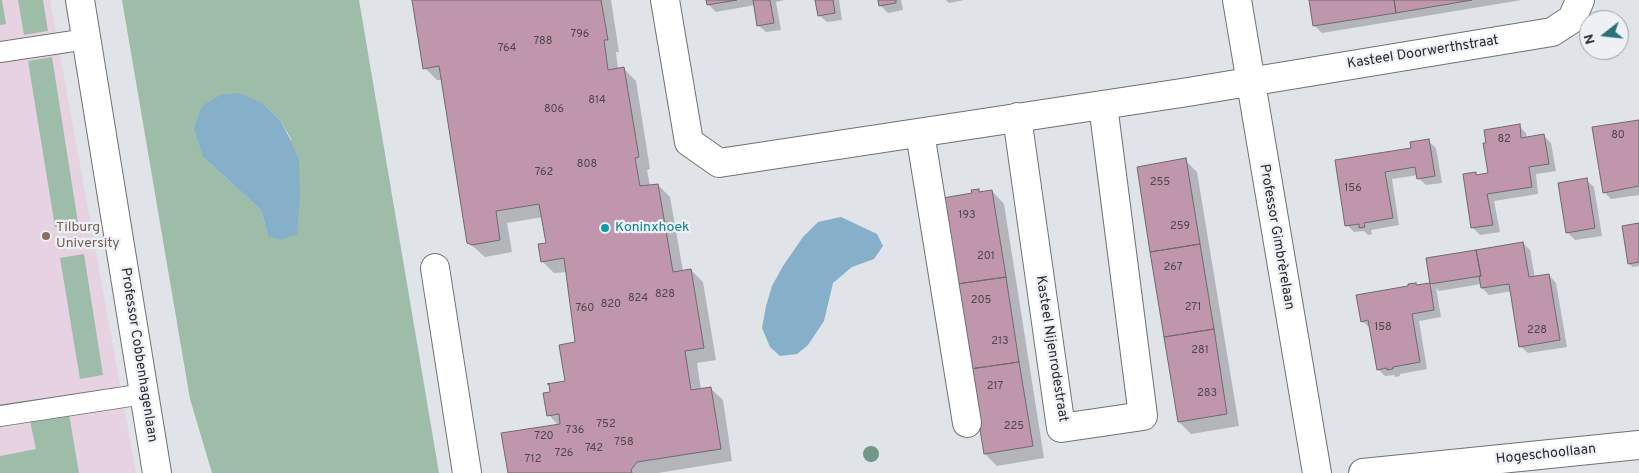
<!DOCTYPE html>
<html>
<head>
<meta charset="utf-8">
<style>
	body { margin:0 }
	#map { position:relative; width:1639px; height:473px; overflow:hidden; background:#e0e3e7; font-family:Overpass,sans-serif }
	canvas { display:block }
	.north { position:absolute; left:1579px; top:10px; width:50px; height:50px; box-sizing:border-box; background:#edf0f4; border:1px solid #9fa1a4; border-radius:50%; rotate:254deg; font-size:14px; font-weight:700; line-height:20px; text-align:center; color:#2a2b2c }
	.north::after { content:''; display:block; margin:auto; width:18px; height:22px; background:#297377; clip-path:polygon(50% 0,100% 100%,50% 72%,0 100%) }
</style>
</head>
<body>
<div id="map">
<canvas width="1639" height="473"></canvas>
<div class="north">N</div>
</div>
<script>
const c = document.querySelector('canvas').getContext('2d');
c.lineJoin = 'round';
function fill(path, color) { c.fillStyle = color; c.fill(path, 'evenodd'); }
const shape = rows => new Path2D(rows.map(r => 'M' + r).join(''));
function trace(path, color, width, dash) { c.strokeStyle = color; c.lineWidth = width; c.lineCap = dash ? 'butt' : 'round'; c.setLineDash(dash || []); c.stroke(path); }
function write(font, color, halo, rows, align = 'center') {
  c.font = font + ' Overpass,sans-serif'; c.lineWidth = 4.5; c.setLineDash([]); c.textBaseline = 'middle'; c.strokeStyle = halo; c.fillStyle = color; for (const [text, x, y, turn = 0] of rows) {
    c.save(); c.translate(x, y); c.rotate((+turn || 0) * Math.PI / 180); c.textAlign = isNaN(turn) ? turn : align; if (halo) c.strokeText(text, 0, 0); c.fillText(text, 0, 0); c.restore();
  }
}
const education = shape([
	[0,0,50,0,136,473,0,473]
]);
const green = shape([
	[0,0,2,0,6,24,0,25],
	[18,0,43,0,48,31,24,35],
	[122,0,359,0,439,473,212,473,190,399],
	[264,104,280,120,291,139,268,236,261,210,203,157],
	[52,57,78,223,55,227,28,61],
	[84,254,103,375,80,379,60,258],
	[69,414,79,473,0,473,0,456,36,449,30,421]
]);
const water = shape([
	[239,93,264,104,280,120,290,139,299,160,300,197,297,234,281,240,268,236,261,210,203,157,194,128,202,106,220,95],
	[841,217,877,234,883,246,874,259,852,267,833,283,824,321,808,345,797,354,780,356,770,347,762,328,766,306,772,286,783,266,803,237,818,222]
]);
const shadow = shape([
	[413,0,611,0,619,52,616,52,618,69,623,68,636,81,650,169,647,170,650,186,658,185,670,197,683,271,691,270,703,282,716,360,697,363,701,390,710,388,723,400,732,461,658,473,509,473,559,426,549,415,552,393,566,382,577,343,567,272,554,273,542,261,547,244,543,217,507,223,512,252,485,257,468,242,442,80,437,80,425,68],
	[708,0,785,0,776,2,781,30,766,32,758,25,755,5,716,12,708,4],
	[817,0,839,0,842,20,827,22,819,15],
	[879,0,901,0,903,10,888,13,880,5],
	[946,0,964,0,949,3],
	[1310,0,1522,0,1322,33,1315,26],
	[1639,122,1639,195,1611,199,1604,192],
	[1519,126,1526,133,1527,139,1544,136,1551,143,1556,171,1536,174,1538,194,1494,201,1500,232,1480,235,1473,228,1475,174,1478,176,1489,174,1487,144],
	[1428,141,1436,148,1442,183,1426,185,1418,178,1418,175,1392,179,1399,225,1371,230,1372,234,1368,235,1364,231,1354,232,1347,225,1336,161,1412,149],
	[1185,160,1197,172,1239,426,1191,434,1179,422,1138,168],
	[1586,180,1594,187,1602,236,1575,240,1567,232],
	[978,190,981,193,992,191,1004,204,1044,458,997,466,985,454,973,194],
	[1639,225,1639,266,1633,267,1629,264],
	[1523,243,1530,250,1535,278,1549,275,1556,283,1567,347,1528,353,1520,346,1512,291,1489,295,1482,288,1481,284,1439,291,1436,288,1441,317,1419,321,1427,369,1400,374,1400,376,1395,377,1394,375,1385,376,1378,369,1370,328,1362,321,1417,286,1429,284,1432,287,1427,259]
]);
const building = shape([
	[412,0,601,0,608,40,604,40,608,70,624,67,639,157,635,158,640,186,658,184,673,272,691,269,704,348,685,351,691,390,711,387,721,449,637,462,631,470,632,473,508,473,501,433,560,424,559,414,547,416,543,393,550,392,549,384,547,384,565,381,559,345,575,342,564,258,541,262,538,244,546,243,539,204,496,211,500,240,472,245,467,243,439,66,423,69,412,0],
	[706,0,737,0,707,5,706,0],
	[753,0,770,0,774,23,757,26,753,0],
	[815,0,833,0,835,13,818,16,815,0],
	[878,0,896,0,896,3,879,6,878,0],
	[1309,0,1394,0,1396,13,1313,26,1309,0],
	[1394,0,1472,0,1396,13,1394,0],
	[1639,120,1639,186,1603,193,1592,127,1639,120],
	[1520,124,1521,138,1544,134,1549,164,1529,167,1532,187,1487,194,1493,225,1471,228,1463,174,1476,172,1476,175,1488,173,1483,143,1486,143,1484,130,1520,124],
	[1429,139,1435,176,1417,179,1415,167,1385,172,1393,218,1364,223,1365,227,1359,228,1359,224,1345,226,1335,160,1411,148,1410,142,1429,139],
	[1186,158,1200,244,1150,252,1137,167,1186,158],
	[1587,178,1595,228,1566,233,1558,183,1587,178],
	[979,189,979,192,992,190,1006,277,957,284,943,198,972,193,971,190,979,189],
	[1639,223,1639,262,1628,264,1622,226,1639,223],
	[1523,242,1529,277,1549,274,1560,340,1519,347,1509,284,1481,288,1479,276,1481,276,1476,250,1523,242],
	[1200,244,1214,329,1164,337,1150,252,1200,244],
	[1476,250,1481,276,1430,284,1426,258,1476,250],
	[1006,277,1019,362,970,369,957,284,1006,277],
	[1416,283,1416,285,1430,283,1434,310,1412,314,1420,362,1393,367,1393,369,1387,370,1387,368,1377,370,1368,320,1361,322,1356,295,1408,286,1408,284,1416,283],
	[1214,329,1227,414,1178,422,1164,337,1214,329],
	[1019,362,1033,446,984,454,970,369,1019,362]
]);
const lane = shape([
	[0,52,87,39],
	[0,416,144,394]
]);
const street = shape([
	[80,0,157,473],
	[665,0,689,142,719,163,1188,92,1552,32,1572,19,1580,0],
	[1237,0,1317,473],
	[1017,117,1061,428,1143,416,1103,105],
	[920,133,967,423],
	[435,268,467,473],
	[1363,473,1639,445]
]);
const trees = [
	[871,454]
];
const markers = [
	[605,228,5,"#0f9aa8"],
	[46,236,5,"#8d6e63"]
];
const numberNames = [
	["796",580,35],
	["788",543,42],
	["764",507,49],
	["814",597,101],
	["806",554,110],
	["80",1618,136],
	["82",1504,140],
	["808",587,165],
	["762",544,173],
	["255",1160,183],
	["156",1353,189],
	["193",967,216],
	["259",1180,227],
	["201",986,257],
	["267",1173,268],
	["828",665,295],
	["824",638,299],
	["205",981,301],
	["820",611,305],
	["271",1193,308],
	["760",585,309],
	["158",1383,328],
	["228",1537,331],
	["213",1000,342],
	["281",1200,351],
	["217",995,387],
	["283",1207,394],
	["752",606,425],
	["225",1014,427],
	["736",575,431],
	["720",544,437],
	["758",624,443],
	["742",594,449],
	["726",564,454],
	["712",533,460]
];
const streetNames = [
	["Kasteel Doorwerthstraat",1423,53,-9],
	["Professor Gimbrèrelaan",1276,237,80],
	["Kasteel Nijenrodestraat",1051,349,81],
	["Professor Cobbenhagenlaan",138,355,81],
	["Hogeschoollaan",1546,455,-6]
];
const educationNames = [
	["Tilburg",56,228],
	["University",56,244]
];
const cultureNames = [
	["Koninxhoek",615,228]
];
fill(education, '#e6d2e1');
fill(green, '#9dbda9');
fill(water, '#86b0c9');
fill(shadow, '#0003');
fill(building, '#c096ac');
trace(building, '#6e6a6c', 1);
trace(lane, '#6f7275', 22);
trace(street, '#6f7275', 30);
trace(lane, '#fff', 20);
trace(street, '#fff', 28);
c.fillStyle = '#709887';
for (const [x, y] of trees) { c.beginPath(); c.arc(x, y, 8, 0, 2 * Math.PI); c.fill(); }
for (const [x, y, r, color] of markers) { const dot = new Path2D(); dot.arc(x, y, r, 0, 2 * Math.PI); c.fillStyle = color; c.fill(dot); trace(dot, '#edf0f4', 2); }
write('11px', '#50464c', null, numberNames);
write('14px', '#2a2b2c', '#edf0f4', streetNames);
write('14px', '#785e54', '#edf0f4', educationNames, 'left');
write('14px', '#0d838f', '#edf0f4', cultureNames, 'left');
</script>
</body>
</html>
